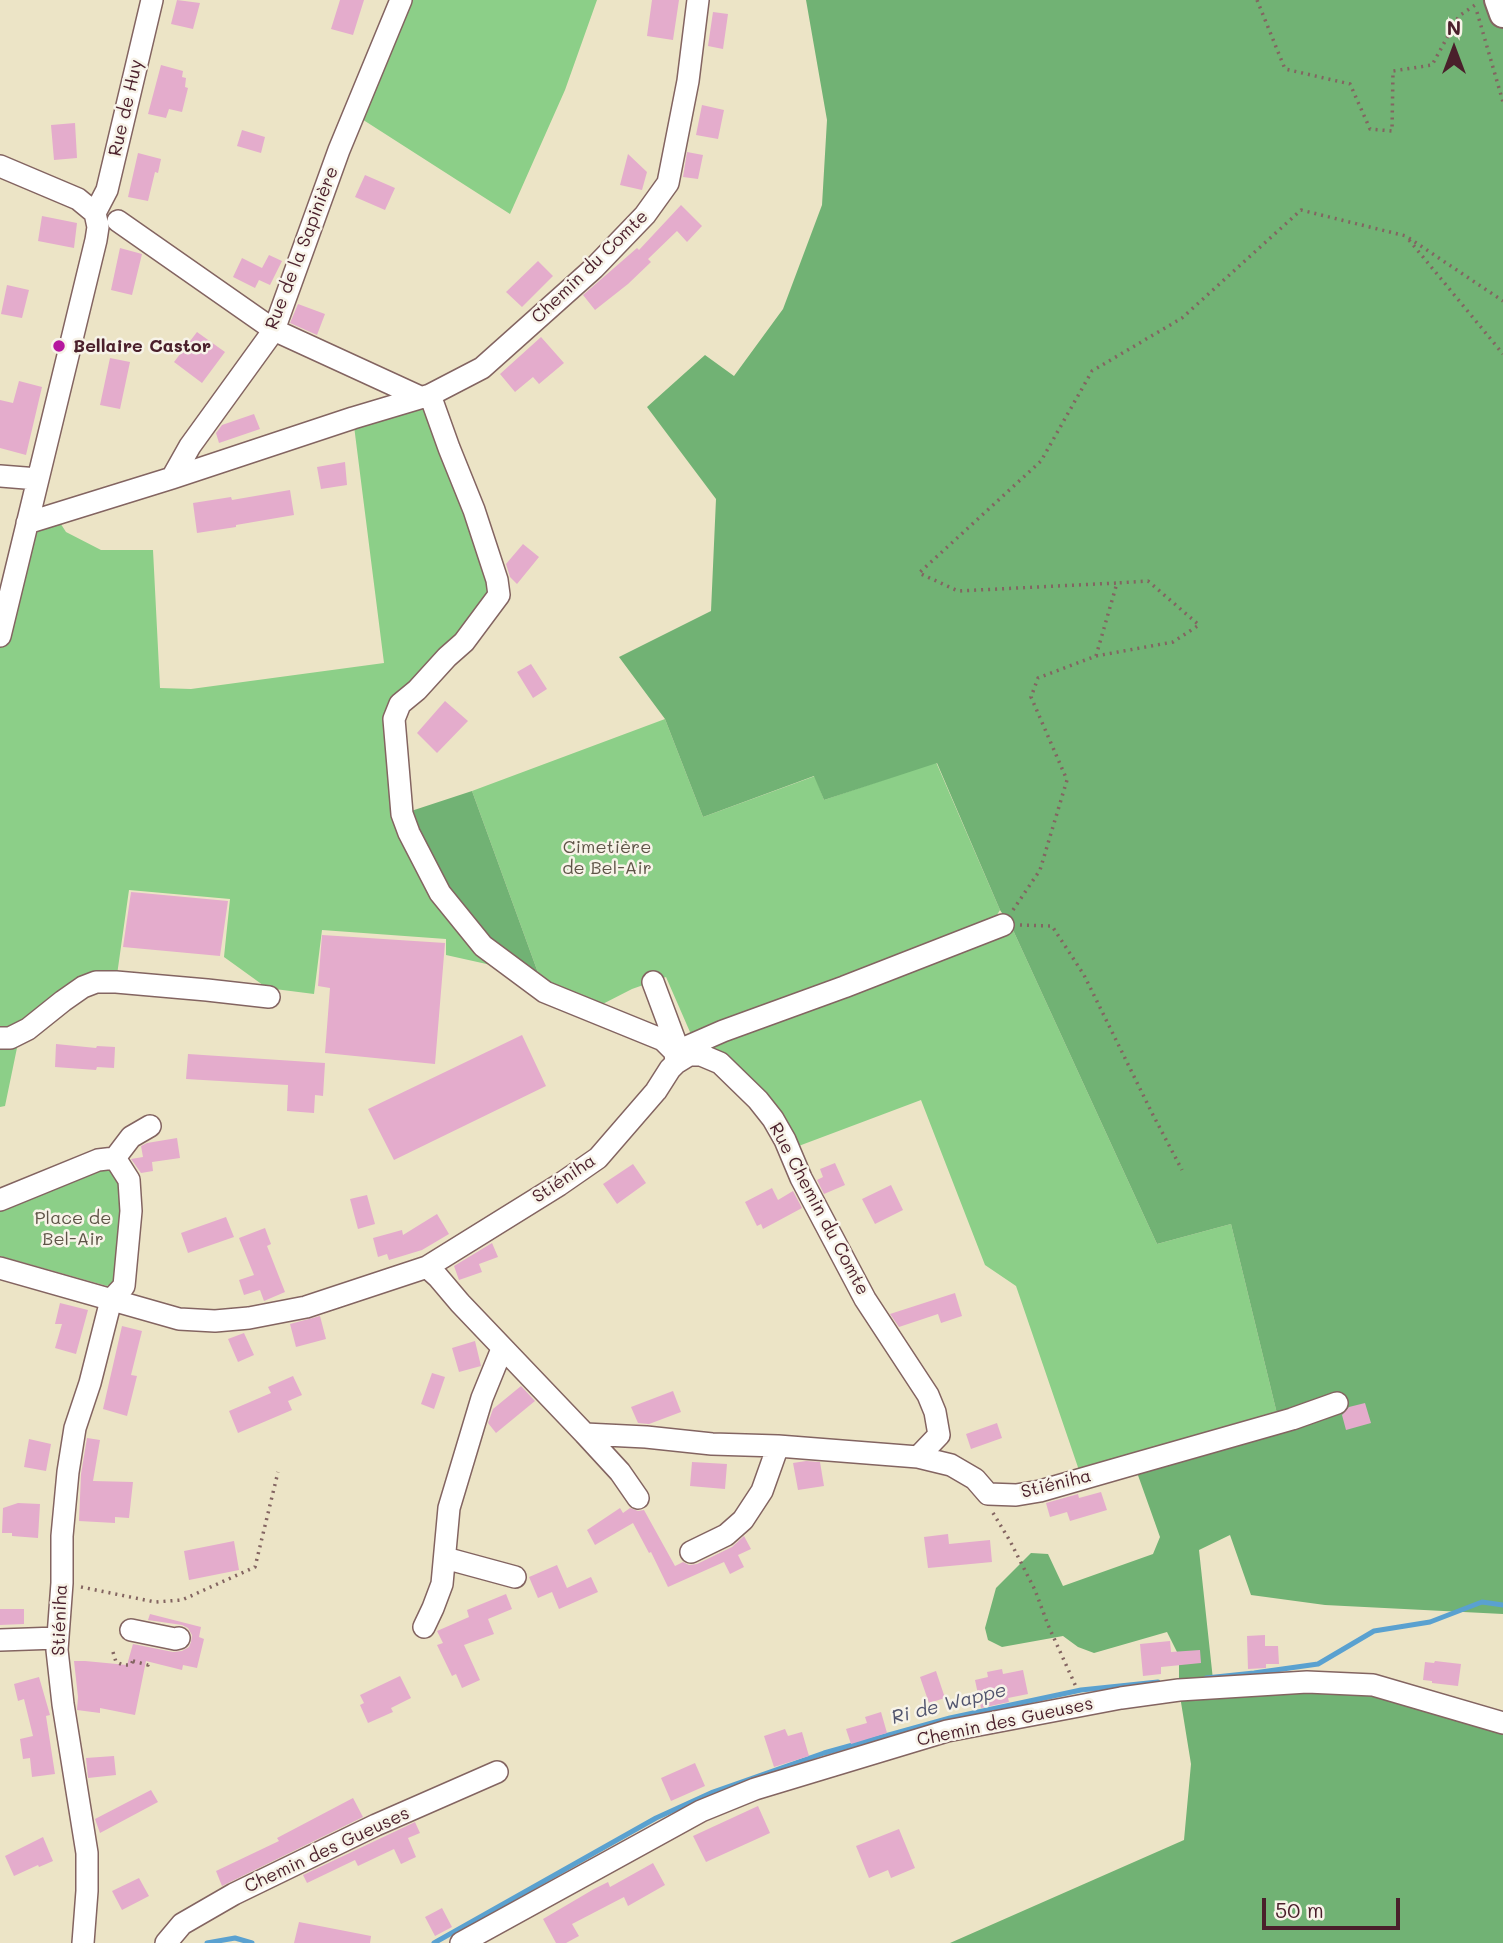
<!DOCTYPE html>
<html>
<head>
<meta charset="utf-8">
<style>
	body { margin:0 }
	#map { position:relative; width:1503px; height:1943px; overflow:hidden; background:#ece4c6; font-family:Mali,sans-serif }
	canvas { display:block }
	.north { position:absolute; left:1419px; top:14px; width:70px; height:70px; -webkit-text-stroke:5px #f7f3e8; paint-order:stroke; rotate:0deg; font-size:19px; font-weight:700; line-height:28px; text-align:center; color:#4a1f2b }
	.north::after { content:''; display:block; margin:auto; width:24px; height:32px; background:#4a1f2b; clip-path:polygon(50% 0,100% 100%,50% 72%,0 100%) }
	.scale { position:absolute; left:1262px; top:1898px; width:138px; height:32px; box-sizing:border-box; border:4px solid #4a1f2b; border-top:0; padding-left:9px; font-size:21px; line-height:24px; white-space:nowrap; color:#4a1f2b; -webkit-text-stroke:5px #f7f3e8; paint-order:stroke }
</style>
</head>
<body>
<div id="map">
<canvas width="1503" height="1943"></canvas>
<div class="north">N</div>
<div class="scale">50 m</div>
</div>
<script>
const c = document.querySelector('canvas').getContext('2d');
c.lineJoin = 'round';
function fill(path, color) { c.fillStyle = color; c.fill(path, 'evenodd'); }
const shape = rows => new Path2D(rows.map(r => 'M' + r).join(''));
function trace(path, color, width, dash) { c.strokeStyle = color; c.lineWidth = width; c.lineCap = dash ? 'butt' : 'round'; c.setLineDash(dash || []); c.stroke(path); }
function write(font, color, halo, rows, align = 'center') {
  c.font = font + ' Mali,sans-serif'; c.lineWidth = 5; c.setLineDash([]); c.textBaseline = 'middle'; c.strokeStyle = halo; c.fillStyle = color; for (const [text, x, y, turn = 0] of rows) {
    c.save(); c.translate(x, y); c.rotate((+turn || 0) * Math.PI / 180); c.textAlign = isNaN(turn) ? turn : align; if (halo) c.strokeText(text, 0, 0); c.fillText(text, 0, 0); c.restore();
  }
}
const green = shape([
	[401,0,597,0,565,90,510,214,354,114],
	[420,397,499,595,400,704,402,800,518,971,446,955,446,939,322,930,314,994,267,988,224,957,230,899,129,890,116,982,96,982,18,1043,5,1106,0,1107,0,636,27,523,55,515,66,532,101,550,153,550,160,688,191,689,384,663,353,418],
	[665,719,703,817,815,776,824,800,936,762,1000,910,987,931,693,1044,690,1032,666,977,632,989,589,1011,545,992,472,791],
	[1013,930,1157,1244,1231,1224,1279,1422,1082,1479,1016,1286,985,1265,921,1100,788,1150,700,1049,735,1034],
	[104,1167,114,1172,126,1201,117,1281,107,1286,0,1256,0,1208]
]);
const forest = shape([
	[806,0,1498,0,1503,14,1503,1614,1325,1605,1251,1595,1230,1535,1199,1550,1214,1689,1373,1685,1503,1723,1503,1943,950,1943,1184,1840,1191,1764,1179,1690,1179,1656,1167,1632,1094,1653,1078,1647,1063,1636,1002,1647,988,1640,985,1628,996,1588,1031,1553,1048,1554,1063,1586,1153,1554,1160,1537,1134,1464,1279,1422,1231,1224,1157,1244,1013,930,1000,910,937,763,824,800,814,776,703,817,665,719,619,657,711,611,716,499,647,407,705,355,734,376,783,309,822,205,827,120],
	[472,791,545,992,483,946,402,814]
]);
const stream = shape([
	[1206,1678,1254,1673,1318,1664,1374,1631,1430,1622,1482,1602,1503,1605],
	[207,1943,235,1938,252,1943],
	[434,1943,656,1818,713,1792,824,1753,950,1718,1081,1690,1158,1682]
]);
const building = shape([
	[177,0,200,3,193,29,171,24],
	[340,0,364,0,353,35,331,29],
	[652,0,679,0,673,40,647,36],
	[713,12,728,14,723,49,708,46],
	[161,65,183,71,182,77,186,78,185,87,188,88,182,112,169,109,166,118,148,114],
	[702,105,724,110,718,139,696,135],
	[75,123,77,158,54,160,51,125],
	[242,130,265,137,261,153,237,146],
	[687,152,703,155,698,179,683,177],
	[138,153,161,159,158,173,155,172,148,201,128,197],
	[628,154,647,172,642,190,620,185],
	[365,175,395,188,385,210,355,197],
	[681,205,702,226,687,242,677,231,648,259,651,262,628,284,595,310,583,295,637,248,639,250],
	[42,216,77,223,74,248,38,241],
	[120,248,142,254,132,295,111,290],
	[269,255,282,261,270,285,259,280,255,288,233,277,242,258,262,268],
	[538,261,553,276,522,307,506,292],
	[7,285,29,290,22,318,1,314],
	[298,304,325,314,317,335,290,323],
	[197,332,225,352,202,383,174,362],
	[541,337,564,363,539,384,533,377,515,392,500,374],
	[110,358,130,362,120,409,100,405],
	[19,381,42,387,26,455,0,448,0,400,13,403],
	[254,414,260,429,219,443,216,433,222,425],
	[345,462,347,485,321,489,317,467],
	[290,490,294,515,236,525,236,527,197,533,193,503,231,497,232,500],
	[523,544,539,557,517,584,510,577,506,564],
	[531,664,547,689,533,698,517,672],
	[445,701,468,721,437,753,417,733],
	[131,892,228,901,220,956,123,947],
	[322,935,445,943,435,1064,325,1053,330,988,318,986],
	[522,1035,546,1086,394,1160,368,1109],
	[56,1044,96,1048,97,1046,115,1047,114,1068,97,1067,96,1070,55,1067],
	[188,1054,325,1063,323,1096,315,1095,314,1113,287,1111,288,1085,186,1079],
	[177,1138,180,1158,152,1162,153,1171,141,1173,131,1159,143,1157,141,1146,147,1143],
	[835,1163,845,1185,824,1194,817,1180,823,1177,820,1169],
	[633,1164,646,1183,617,1204,603,1184],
	[891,1185,903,1210,875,1224,862,1199],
	[772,1188,778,1200,793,1191,802,1208,763,1229,761,1224,757,1226,745,1202],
	[367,1195,375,1224,358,1229,350,1199],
	[437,1214,449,1234,422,1250,389,1260,387,1254,378,1257,373,1238,402,1230,403,1235],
	[226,1217,234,1237,188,1253,181,1233],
	[265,1228,271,1244,267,1246,285,1292,264,1301,260,1290,244,1295,239,1280,254,1275,239,1238],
	[492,1243,498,1257,479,1264,482,1272,459,1280,454,1266],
	[955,1293,962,1316,941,1323,938,1314,899,1327,890,1314],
	[60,1303,88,1310,76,1354,55,1348,62,1324,55,1324],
	[320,1316,326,1339,296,1347,290,1324],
	[122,1326,142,1331,131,1375,137,1376,127,1416,103,1409],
	[244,1333,254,1355,238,1362,228,1339],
	[475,1341,481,1366,459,1372,452,1348],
	[432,1373,445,1377,434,1409,421,1404],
	[293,1376,302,1395,288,1401,292,1410,238,1433,229,1411,271,1393,268,1387],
	[521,1386,535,1401,496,1433,488,1423,493,1409],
	[673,1391,681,1412,649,1424,638,1423,631,1407],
	[1365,1403,1371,1423,1346,1430,1342,1415,1349,1407],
	[997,1423,1002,1438,971,1449,966,1434],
	[87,1438,100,1440,93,1481,133,1482,129,1518,115,1517,115,1523,79,1521,81,1474],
	[29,1439,51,1444,46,1471,24,1467],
	[806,1461,820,1462,824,1486,798,1490,793,1463],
	[692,1462,727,1464,725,1489,690,1486],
	[1101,1492,1107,1510,1070,1521,1067,1512,1050,1517,1046,1503,1078,1494,1079,1498],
	[18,1503,40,1504,38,1538,12,1536,12,1533,2,1533,3,1508],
	[620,1508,623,1513,630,1508,638,1511,644,1510,675,1566,683,1562,689,1565,697,1564,732,1547,744,1536,751,1549,738,1555,744,1567,730,1574,724,1562,668,1587,651,1552,649,1553,633,1523,595,1545,587,1530],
	[948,1534,949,1544,990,1540,992,1562,928,1568,924,1537],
	[234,1541,239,1570,189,1580,184,1551],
	[557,1565,567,1588,591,1577,598,1592,559,1609,552,1592,538,1598,529,1577],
	[506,1594,512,1609,488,1619,494,1634,464,1645,480,1680,462,1688,456,1674,452,1676,437,1645,443,1643,437,1631,469,1617,467,1610],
	[0,1609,24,1609,24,1624,0,1625],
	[150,1614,201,1627,199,1637,204,1639,197,1668,183,1665,182,1670,146,1661,135,1715,100,1708,100,1713,77,1710,78,1697,74,1661,85,1661,127,1665,133,1644,173,1652,182,1651,189,1647,191,1642,192,1635,188,1628,182,1625,148,1620],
	[1265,1635,1265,1646,1278,1646,1279,1664,1266,1664,1266,1668,1248,1669,1247,1636],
	[1170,1641,1171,1652,1200,1650,1201,1663,1161,1667,1161,1674,1143,1676,1140,1644],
	[1435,1661,1461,1664,1458,1686,1432,1683,1432,1681,1423,1680,1425,1662,1434,1663],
	[1002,1669,1003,1674,1023,1670,1028,1694,1008,1698,1009,1702,981,1708,975,1680,988,1677,987,1672],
	[936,1671,945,1698,929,1703,920,1677],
	[400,1676,411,1698,391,1708,393,1712,368,1723,360,1705,364,1703,360,1695],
	[39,1677,50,1715,46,1716,55,1774,32,1777,30,1758,23,1759,20,1739,33,1736,24,1699,18,1701,14,1684],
	[881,1712,887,1733,851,1744,846,1729,867,1723,865,1717],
	[785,1729,788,1736,802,1732,809,1756,774,1767,764,1736],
	[114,1756,116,1775,88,1778,86,1758],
	[695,1763,705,1786,671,1801,661,1778],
	[151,1790,158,1802,100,1833,95,1819],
	[353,1798,363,1817,222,1886,216,1871,279,1841,277,1838],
	[758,1806,770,1833,706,1862,693,1836],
	[415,1822,420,1833,408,1838,416,1857,401,1864,394,1849,358,1866,355,1860,307,1883,303,1875],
	[899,1829,915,1868,891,1878,888,1870,869,1878,856,1846],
	[43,1837,53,1861,39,1867,38,1865,14,1876,5,1856],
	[653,1863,665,1885,628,1906,624,1897,572,1924,579,1936,566,1943,556,1943,543,1919,594,1889,608,1882,610,1887],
	[139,1878,149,1896,122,1910,112,1891],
	[442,1908,452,1927,435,1936,425,1917],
	[299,1922,371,1936,370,1943,294,1943]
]);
const path = shape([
	[1257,0,1285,69,1350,84,1370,129,1392,131,1393,71,1432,65,1459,16,1475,5],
	[1477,12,1503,102],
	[1409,240,1503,354],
	[1096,656,1173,642,1199,625,1148,581,1117,583],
	[1013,910,1040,870,1067,780,1031,697,1038,678,1096,656,1117,583,958,591,919,573,1041,461,1092,371,1182,318,1301,210,1406,236,1503,301],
	[1020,925,1052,926,1084,975,1152,1113,1182,1170],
	[993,1513,1010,1541,1035,1590,1048,1625,1077,1689],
	[81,1587,155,1602,182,1600,255,1567,278,1472],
	[113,1652,116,1662,123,1665,131,1665,134,1658],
	[133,1661,148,1665,149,1661]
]);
const minor = shape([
	[0,166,78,199,95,213],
	[95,213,107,190,152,0],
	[118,221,274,330,420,397],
	[430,395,449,448,474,510,497,580,499,595,464,642,447,657,417,690,400,704,394,719,402,814,409,833,440,893,483,946,545,992,663,1040,675,1052,676,1063,689,1055,701,1055,720,1063,758,1100,773,1119,785,1140,801,1178,865,1299,928,1395,935,1412,939,1435,918,1457],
	[0,476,38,479],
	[172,478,190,446,274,330,339,150,401,0],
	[27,523,172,478,353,418,430,395,482,368,594,268,645,215,668,183,688,81,698,0],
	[0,636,96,240,98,227,95,213],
	[653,982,675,1041,675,1052,723,1031,844,987,1003,925],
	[0,1038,10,1038,28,1029,63,1001,83,987,96,982,116,982,207,990,269,997],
	[676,1063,670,1069,656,1091,598,1158,559,1185,427,1267,438,1277,460,1303,585,1434,646,1437,712,1444,778,1446,918,1457,951,1465,975,1479,988,1494,1016,1495,1040,1491,1134,1464,1292,1419,1337,1403],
	[0,1200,98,1160,115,1158,131,1137,150,1126],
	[0,1268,179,1319,215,1321,249,1318,306,1307,427,1267],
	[585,1434,620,1472,638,1498],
	[691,1552,726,1535,743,1520,762,1491,778,1446],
	[445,1558,515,1577],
	[424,1627,433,1608,442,1584,449,1508,482,1398,502,1349],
	[131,1630,175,1639,179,1638],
	[0,1640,57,1638],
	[83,1943,87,1891,87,1853,63,1704,57,1650,62,1583,62,1536,68,1472,75,1428,90,1383,111,1300,124,1286,131,1211,129,1180,115,1158],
	[166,1943,182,1924,234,1894,376,1825,497,1772],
	[461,1943,701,1811,755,1789,947,1731,1121,1698,1179,1690,1307,1682,1373,1685,1503,1723]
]);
const major = shape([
	[1498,0,1503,14]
]);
const markers = [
	[59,346,7,"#b5179e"]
];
const streetNames = [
	["Rue de Huy",126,108,-77],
	["Rue de la Sapinière",302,248,-69],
	["Chemin du Comte",590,267,-44],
	["Stiéniha",564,1179,-34],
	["Rue Chemin du Comte",819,1209,62],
	["Stiéniha",1056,1484,-14],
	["Stiéniha",60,1620,-88],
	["Chemin des Gueuses",1005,1722,-12],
	["Chemin des Gueuses",327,1850,-25]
];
const poiNames = [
	["Bellaire Castor",73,346]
];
const parkNames = [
	["Cimetière",607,847],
	["de Bel-Air",607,868],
	["Place de",73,1218],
	["Bel-Air",73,1239]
];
const waterNames = [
	["Ri de Wappe",949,1704,-14]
];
fill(green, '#8ccf88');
fill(forest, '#71b274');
trace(stream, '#5aa1d0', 5);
fill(building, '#e4accc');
trace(minor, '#836461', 24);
trace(major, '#836461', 30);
trace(path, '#836461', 3.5, [2, 5]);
trace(minor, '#fff', 21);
trace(major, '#fff', 26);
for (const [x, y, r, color] of markers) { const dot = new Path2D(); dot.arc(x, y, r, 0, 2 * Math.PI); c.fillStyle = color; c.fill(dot); trace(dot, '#f7f3e8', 2.5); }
write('18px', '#4a1f2b', '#f7f3e8', streetNames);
write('bold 18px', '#4a1f2b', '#f7f3e8', poiNames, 'left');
write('18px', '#5e5447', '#f7f3e8', parkNames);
write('italic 19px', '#50536d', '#f7f3e8', waterNames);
</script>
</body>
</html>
